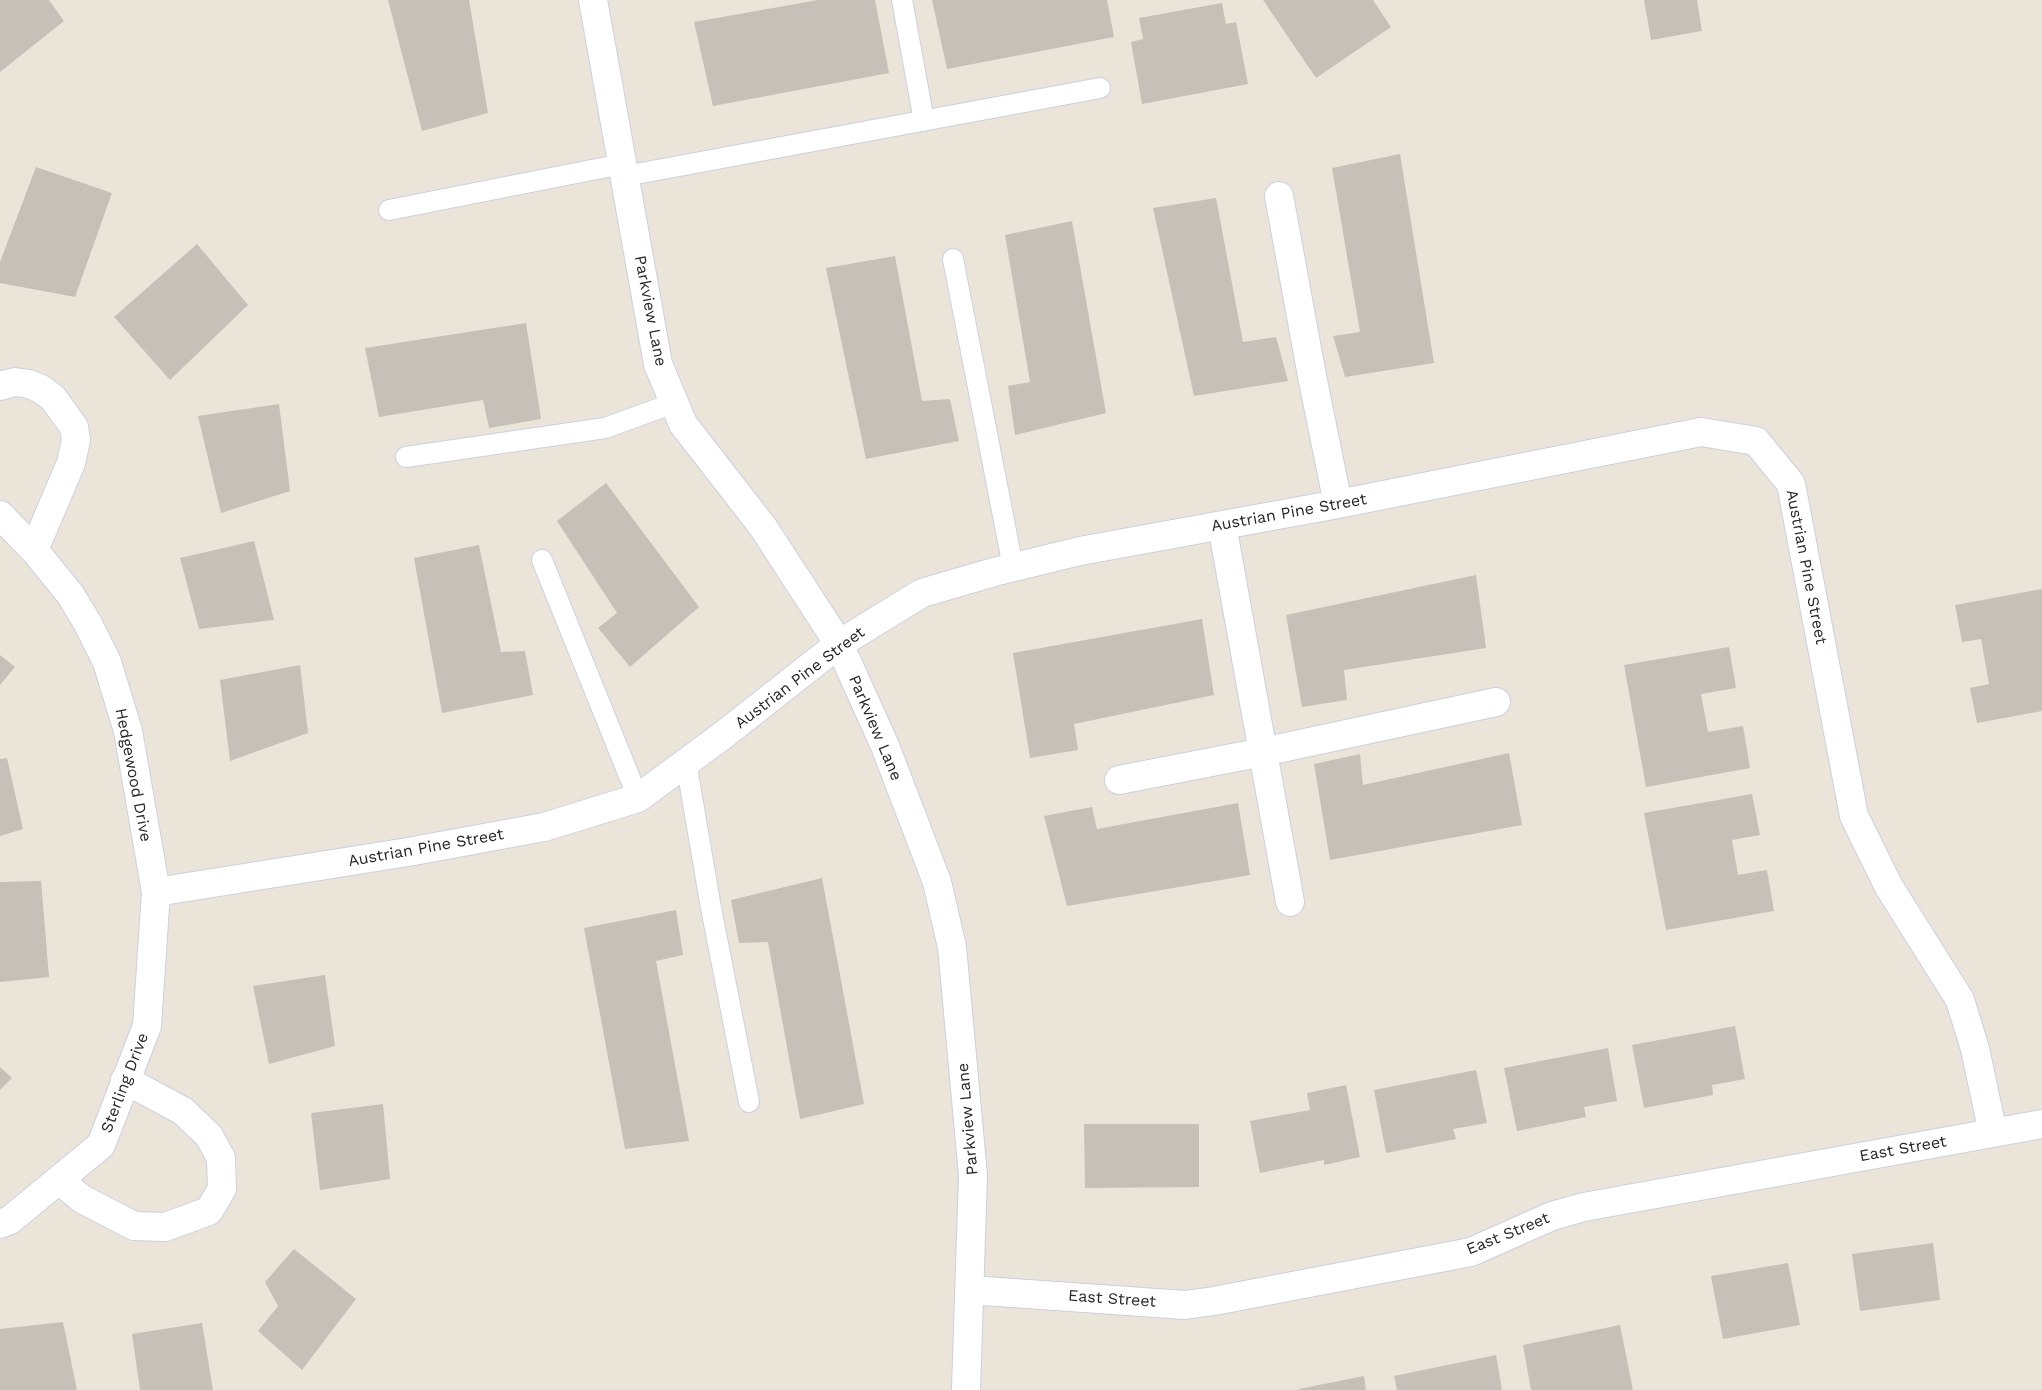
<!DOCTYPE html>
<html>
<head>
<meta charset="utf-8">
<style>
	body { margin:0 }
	canvas { display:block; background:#ebe4d8 }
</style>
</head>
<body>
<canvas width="2042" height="1390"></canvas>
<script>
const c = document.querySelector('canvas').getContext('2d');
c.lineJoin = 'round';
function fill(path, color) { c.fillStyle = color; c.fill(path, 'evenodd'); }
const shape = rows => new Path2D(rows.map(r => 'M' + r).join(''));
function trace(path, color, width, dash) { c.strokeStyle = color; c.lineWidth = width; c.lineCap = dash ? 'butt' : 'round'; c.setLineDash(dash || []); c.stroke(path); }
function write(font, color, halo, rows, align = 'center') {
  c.font = font + ' "Work Sans",sans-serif'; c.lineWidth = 4; c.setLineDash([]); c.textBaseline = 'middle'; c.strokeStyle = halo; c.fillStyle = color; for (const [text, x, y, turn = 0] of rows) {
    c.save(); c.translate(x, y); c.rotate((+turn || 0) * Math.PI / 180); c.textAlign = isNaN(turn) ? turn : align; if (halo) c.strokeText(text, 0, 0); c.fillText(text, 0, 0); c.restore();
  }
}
const building = shape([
	[0,0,49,0,64,21,0,72],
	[388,0,469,0,488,113,422,131],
	[818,0,875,0,889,73,713,106,694,22],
	[932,0,1107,0,1114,37,947,69],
	[1263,0,1373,0,1391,27,1316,78],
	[1644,0,1697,0,1702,31,1651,40],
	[1222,3,1226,24,1236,22,1248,84,1142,104,1131,42,1143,39,1139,18],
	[1400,154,1434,363,1345,377,1333,336,1360,332,1332,168],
	[36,167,112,193,75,297,0,283,0,262],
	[1216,198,1243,342,1276,337,1288,381,1194,396,1153,208],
	[1072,221,1106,413,1015,435,1008,386,1030,382,1005,235],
	[197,244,248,305,170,380,114,317],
	[895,256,922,401,950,399,959,441,866,459,826,268],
	[526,323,541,419,489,428,483,400,379,417,365,348],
	[279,404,290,491,221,513,198,416],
	[606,483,699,607,630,667,598,628,617,613,557,521],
	[254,541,274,620,199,629,180,558],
	[479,545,501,652,525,651,533,695,442,713,414,558],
	[1476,575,1486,648,1344,670,1347,700,1302,707,1286,615],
	[2042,589,2042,711,1977,723,1970,688,1989,684,1981,639,1962,642,1955,605],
	[1202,619,1214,695,1074,724,1078,750,1030,758,1013,653],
	[1729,647,1736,688,1701,694,1708,732,1743,726,1750,768,1646,787,1624,665],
	[0,655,15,667,0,685],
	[300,665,308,733,230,761,220,680],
	[1509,753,1522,825,1330,860,1314,764,1360,754,1363,785],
	[7,758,23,829,0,836,0,759],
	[1752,794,1760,835,1732,840,1738,875,1767,870,1774,911,1666,930,1644,813],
	[1238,803,1250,875,1067,906,1044,816,1092,807,1097,829],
	[822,878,864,1104,800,1119,768,942,739,943,731,900],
	[41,881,49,977,0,982,0,882],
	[676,910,683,955,656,961,689,1141,625,1149,584,928],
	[325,975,335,1046,269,1064,253,986],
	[1735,1026,1745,1079,1712,1085,1713,1095,1644,1108,1632,1045],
	[1608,1048,1617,1101,1584,1107,1586,1117,1517,1131,1504,1068],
	[0,1067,12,1078,0,1090],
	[1476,1070,1487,1123,1453,1129,1456,1139,1386,1153,1374,1090],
	[1346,1085,1360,1157,1324,1165,1324,1160,1260,1173,1250,1121,1310,1110,1307,1093],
	[383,1104,390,1179,320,1190,311,1113],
	[1084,1124,1199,1124,1199,1187,1085,1188],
	[1933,1243,1940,1300,1860,1311,1852,1254],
	[294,1249,356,1299,302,1370,258,1331,278,1306,265,1282],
	[1788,1263,1800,1325,1723,1339,1711,1276],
	[63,1322,77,1390,0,1390,0,1329],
	[202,1323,213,1390,140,1390,132,1334],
	[1620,1325,1633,1390,1531,1390,1523,1345],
	[1496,1355,1502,1390,1397,1390,1394,1376],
	[1364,1376,1366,1390,1299,1390,1299,1389]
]);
const lane = shape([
	[902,0,924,121],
	[625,176,1100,88],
	[389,210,622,164],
	[953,259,1013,567],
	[406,457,605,428,674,403],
	[542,560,638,798],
	[686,762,711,908,749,1102]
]);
const street = shape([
	[593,0,658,364,683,424,763,527,839,644,885,746,937,882,952,947,973,1175,966,1390],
	[1279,196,1312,376,1338,504],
	[0,386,15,382,29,384,41,389,53,398,74,427,76,440,71,463,34,550],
	[0,515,34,550,70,594,87,622,107,662,128,731,156,892,147,1026,101,1145,10,1220,0,1224],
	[1222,525,1290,902],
	[1119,780,1263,752,1496,702],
	[156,892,408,852,544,827,638,798,722,736,839,644,922,593,994,572,1080,551,1338,504,1701,432,1756,441,1791,484,1854,816,1889,887,1960,1000,1975,1049,1993,1133],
	[59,1180,82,1199,134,1226,165,1227,209,1211,222,1189,221,1158,209,1136,183,1111,125,1080],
	[970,1290,1185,1305,1214,1301,1471,1252,1552,1216,1584,1207,2042,1124]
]);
const streetNames = [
	["Parkview Lane",650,311,79],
	["Austrian Pine Street",1289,513,-10],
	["Austrian Pine Street",1806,567,79],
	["Austrian Pine Street",800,678,-37],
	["Parkview Lane",875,728,67],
	["Hedgewood Drive",133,775,79],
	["Austrian Pine Street",426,848,-10],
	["Sterling Drive",125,1083,-69],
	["Parkview Lane",968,1119,-95],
	["East Street",1903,1149,-10],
	["East Street",1508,1234,-22],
	["East Street",1112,1299,4]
];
fill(building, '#c6c1b8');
trace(lane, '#cdcfe2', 22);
trace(street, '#cdcfe2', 30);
trace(lane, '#fff', 20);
trace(street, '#fff', 28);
write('16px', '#272727', '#fff', streetNames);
</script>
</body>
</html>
